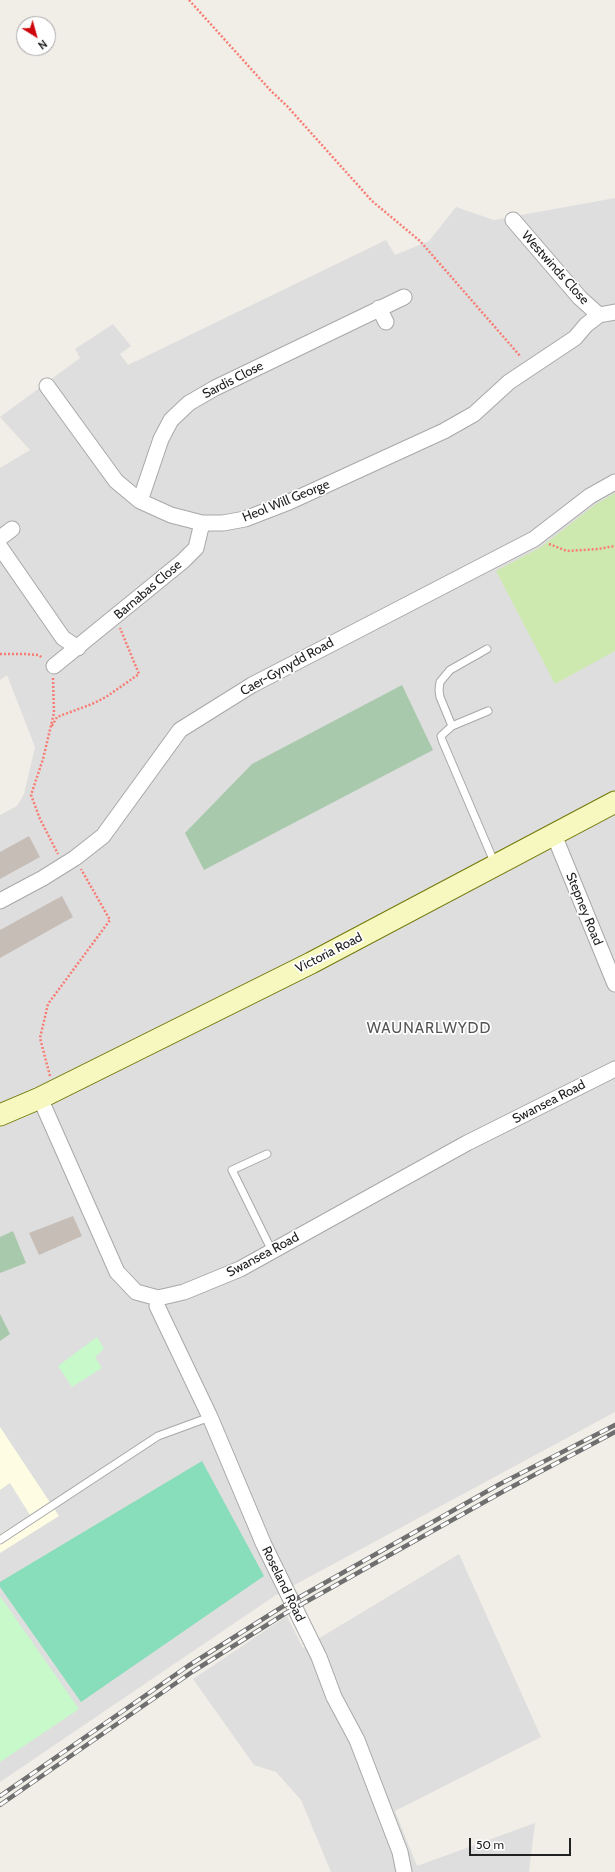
<!DOCTYPE html>
<html>
<head>
<meta charset="utf-8">
<style>
	body { margin:0 }
	#map { position:relative; width:615px; height:1872px; overflow:hidden; background:#f1eee8; font-family:Cabin,sans-serif }
	canvas { display:block }
	.north { position:absolute; left:16px; top:16px; width:40px; height:40px; box-sizing:border-box; background:#fff; border:1px solid #a6a6a6; border-radius:50%; rotate:143deg; font-size:11px; font-weight:700; line-height:16px; text-align:center; color:#212121 }
	.north::after { content:''; display:block; margin:auto; width:14px; height:18px; background:#cd050c; clip-path:polygon(50% 0,100% 100%,50% 72%,0 100%) }
	.scale { position:absolute; left:469px; top:1838px; width:102px; height:18px; box-sizing:border-box; border:2px solid #212121; border-top:0; padding-left:5px; font-size:12px; line-height:14px; white-space:nowrap; color:#212121; -webkit-text-stroke:3px #fff; paint-order:stroke }
</style>
</head>
<body>
<div id="map">
<canvas width="615" height="1872"></canvas>
<div class="north">N</div>
<div class="scale">50 m</div>
</div>
<script>
const c = document.querySelector('canvas').getContext('2d');
c.lineJoin = 'round';
function fill(path, color) { c.fillStyle = color; c.fill(path, 'evenodd'); }
const shape = rows => new Path2D(rows.map(r => 'M' + r).join(''));
function trace(path, color, width, dash) { c.strokeStyle = color; c.lineWidth = width; c.lineCap = dash ? 'butt' : 'round'; c.setLineDash(dash || []); c.stroke(path); }
function write(font, color, halo, rows, align = 'center') {
  c.font = font + ' Cabin,sans-serif'; c.lineWidth = 3.5; c.setLineDash([]); c.textBaseline = 'middle'; c.strokeStyle = halo; c.fillStyle = color; for (const [text, x, y, turn = 0] of rows) {
    c.save(); c.translate(x, y); c.rotate((+turn || 0) * Math.PI / 180); c.textAlign = isNaN(turn) ? turn : align; if (halo) c.strokeText(text, 0, 0); c.fillText(text, 0, 0); c.restore();
  }
}
const residential = shape([
	[615,198,615,796,483,866,0,1108,0,815,17,806,24,794,35,747,7,675,0,680,0,468,30,450,0,417,80,358,75,349,113,324,131,346,120,354,128,365,386,240,395,255,429,241,456,207,494,220],
	[615,813,615,1412,276,1595,0,1782,0,1127,26,1117],
	[459,1554,541,1737,395,1811,417,1866,535,1823,529,1872,331,1872,301,1800,276,1772,254,1765,193,1679,287,1616,303,1648]
]);
const education = shape([
	[0,1427,59,1516,0,1553]
]);
const grass = shape([
	[615,493,615,651,555,684,496,571,541,547,596,504]
]);
const cemetery = shape([
	[402,685,433,750,204,870,185,833,252,764],
	[13,1231,26,1263,0,1273,0,1237],
	[0,1314,10,1334,0,1341]
]);
const park = shape([
	[97,1337,104,1349,95,1357,102,1368,72,1387,58,1366],
	[0,1596,79,1709,0,1762]
]);
const pitch = shape([
	[202,1461,264,1576,81,1702,0,1587,0,1582]
]);
const parking = shape([
	[10,1483,30,1515,0,1534,0,1490]
]);
const building = shape([
	[29,836,40,857,0,879,0,852],
	[62,896,73,917,0,958,0,930],
	[73,1216,82,1236,39,1255,29,1233]
]);
const path = shape([
	[189,0,271,91,287,106,372,201,420,241,521,357],
	[549,544,567,551,598,549,615,546],
	[0,654,25,654,38,655,43,658],
	[53,678,54,713,43,759,31,795,40,819,58,854],
	[52,726,57,717,92,704,106,697,139,674,120,628],
	[50,1076,40,1038,48,1004,110,920,81,869]
]);
const service = shape([
	[487,649,450,670,440,682,439,690,440,697,452,726,441,736,442,740,495,864],
	[452,726,488,711],
	[267,1154,232,1170,272,1251],
	[0,1540,158,1436,210,1417]
]);
const minor = shape([
	[513,220,580,298,599,315],
	[379,308,386,322],
	[47,386,116,481,140,501,171,515,202,523,223,523,245,519,289,502,444,431,474,414,509,382,575,338,586,325,599,315,615,312],
	[140,501,161,439,171,420,189,403,215,388,404,297],
	[0,538,12,529],
	[0,547,63,638,78,648],
	[54,666,183,561,196,548,202,523],
	[554,835,615,984],
	[0,901,43,878,75,858,103,836,180,730,252,685,534,539,590,496,615,482],
	[40,1098,117,1272,136,1292,158,1298,184,1292,240,1269,467,1143,615,1069],
	[158,1298,157,1306,210,1417,264,1545,319,1657,334,1697,357,1740,400,1852,404,1872]
]);
const secondary = shape([
	[0,1115,40,1098,311,963,615,802]
]);
const rail = shape([
	[0,1796,188,1666,282,1607,500,1484,615,1425],
	[0,1805,192,1672,286,1613,504,1491,615,1432]
]);
const streetNames = [
	["Westwinds Close",555,268,48],
	["Sardis Close",233,380,-27],
	["Heol Will George",286,501,-22],
	["Barnabas Close",148,590,-40],
	["Caer-Gynydd Road",287,667,-29],
	["Stepney Road",584,909,68],
	["Victoria Road",329,953,-27],
	["Swansea Road",549,1102,-27],
	["Swansea Road",263,1255,-28],
	["Roseland Road",283,1584,64]
];
const quarterNames = [
	["WAUNARLWYDD",429,1029]
];
fill(residential, '#dfdede');
fill(education, '#fefde4');
fill(grass, '#cee9b0');
fill(cemetery, '#a9c9ad');
fill(park, '#c7f9ca');
fill(pitch, '#88ddba');
fill(parking, '#e1e1e1');
fill(building, '#c6bdb7');
trace(service, '#a8a8a8', 9);
trace(minor, '#a8a8a8', 17);
trace(secondary, '#707808', 23);
trace(path, '#f77c73', 2.5, [2, 2]);
trace(service, '#fff', 7);
trace(minor, '#fff', 15);
trace(secondary, '#f7f8bf', 21);
trace(rail, '#6f6f6f', 4.5);
trace(rail, '#fff', 3, [9]);
write('13px', '#212121', '#fff', streetNames);
c.letterSpacing = '1px';
write('15px', '#545454', '#fff', quarterNames);
c.letterSpacing = '0px';
</script>
</body>
</html>
